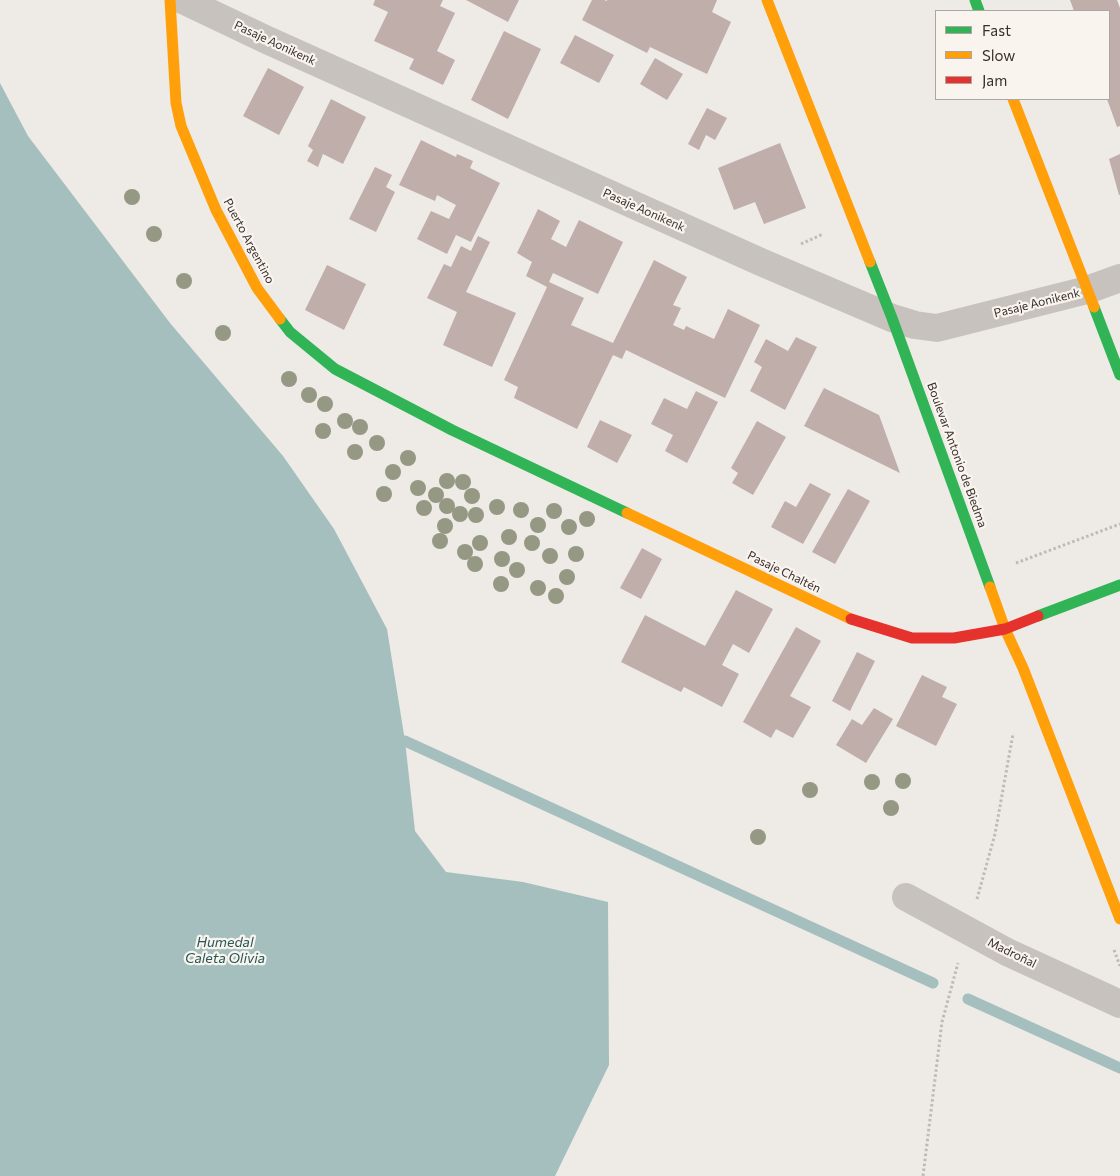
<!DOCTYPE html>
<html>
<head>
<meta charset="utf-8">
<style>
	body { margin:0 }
	#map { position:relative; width:1120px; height:1176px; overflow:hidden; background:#eeeae6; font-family:Commissioner,sans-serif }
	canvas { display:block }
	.legend { position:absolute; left:935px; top:10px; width:175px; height:90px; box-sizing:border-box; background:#faf4ef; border:1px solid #ada5a1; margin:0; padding:6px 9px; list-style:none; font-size:15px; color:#392f2d }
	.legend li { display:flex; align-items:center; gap:10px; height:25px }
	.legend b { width:25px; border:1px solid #ada5a1 }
</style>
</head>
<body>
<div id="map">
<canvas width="1120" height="1176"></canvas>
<ul class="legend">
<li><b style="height:6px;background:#30b455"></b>Fast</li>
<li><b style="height:6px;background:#ff9f0a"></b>Slow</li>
<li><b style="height:6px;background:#e5322d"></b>Jam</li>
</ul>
</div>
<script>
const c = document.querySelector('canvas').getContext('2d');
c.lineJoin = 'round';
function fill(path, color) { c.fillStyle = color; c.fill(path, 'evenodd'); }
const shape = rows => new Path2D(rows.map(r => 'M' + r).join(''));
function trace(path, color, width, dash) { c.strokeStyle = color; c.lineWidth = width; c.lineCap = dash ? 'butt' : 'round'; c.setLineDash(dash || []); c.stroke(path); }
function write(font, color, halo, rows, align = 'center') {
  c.font = font + ' Commissioner,sans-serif'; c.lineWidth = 4.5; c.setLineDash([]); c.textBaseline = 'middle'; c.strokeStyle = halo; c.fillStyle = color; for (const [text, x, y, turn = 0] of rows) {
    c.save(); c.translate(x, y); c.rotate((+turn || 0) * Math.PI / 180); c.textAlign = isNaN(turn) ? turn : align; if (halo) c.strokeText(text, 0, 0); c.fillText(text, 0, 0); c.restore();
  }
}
const water = shape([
	[0,83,28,136,170,323,283,456,334,529,387,629,405,741,415,831,446,872,523,882,608,902,609,1065,555,1176,0,1176]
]);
const stream = shape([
	[405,741,933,983],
	[968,999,1120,1068]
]);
const building = shape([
	[375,0,443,0,440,6,455,13,437,51,455,60,443,85,409,69,414,59,374,41,388,12,373,5],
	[466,0,519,0,508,22],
	[592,0,604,0,607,1,607,0,717,0,712,12,731,22,707,74,650,47,647,53,582,20],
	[1070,0,1117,0,1120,8,1120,126,1117,127,1107,99,1109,99,1109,11,1074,11],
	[504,31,541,49,508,119,471,100],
	[575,35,614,55,599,83,560,63],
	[655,58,683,74,667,100,640,84],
	[268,68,304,87,279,135,243,116],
	[331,99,366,117,343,164,323,154,318,167,307,161,313,150,308,146],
	[707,108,727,118,715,140,706,135,699,150,688,144],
	[421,140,456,157,457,154,473,161,470,168,500,183,471,242,456,235,447,254,417,239,431,211,449,219,456,205,437,195,435,201,399,185],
	[780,143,806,208,764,224,755,202,734,210,718,168],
	[1120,154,1120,195,1119,195,1109,159],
	[375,167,392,175,386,187,395,192,376,232,349,219],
	[538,209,560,221,551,239,566,247,579,220,623,242,598,294,553,273,549,282,584,298,571,325,613,343,654,260,687,277,673,305,681,308,673,325,684,330,686,326,714,339,728,309,760,325,725,398,626,350,622,359,613,355,577,429,514,398,518,387,504,380,547,287,526,276,532,262,517,253],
	[478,236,490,242,466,292,516,313,492,367,443,345,457,312,427,298,444,264,451,267,461,246,471,251],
	[327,265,366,284,344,330,305,310],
	[796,337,817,347,785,410,750,391,762,367,754,362,766,339,788,351],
	[824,388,879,415,900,473,804,426],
	[696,391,718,402,687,463,665,451,673,435,651,424,664,398,687,409],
	[600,420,632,435,617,463,587,447],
	[757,421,786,437,753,495,732,483,738,473,731,468],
	[810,483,831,494,803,544,771,527,785,501,796,507],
	[848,489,870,501,835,564,812,552],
	[642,548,662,559,641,599,620,588],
	[736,590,773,609,749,653,733,644,722,665,739,674,722,707,684,687,681,692,621,662,645,615,705,646],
	[796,627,821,641,790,696,811,707,793,738,776,729,771,738,743,722],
	[857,652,875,661,850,711,832,701],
	[922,675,947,687,942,697,957,704,936,746,896,726],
	[874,708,893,719,866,763,836,745,852,719,862,725]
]);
const path = shape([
	[801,244,823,234],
	[1016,563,1120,524],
	[977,899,995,834,1013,734],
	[1114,950,1120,966],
	[923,1176,942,1022,958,963]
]);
const street = shape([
	[183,0,267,40,763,263,892,318,915,325,937,328,1087,290,1120,278],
	[906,897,1007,952,1120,1004]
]);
const fast = shape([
	[975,0,979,11],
	[870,262,892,318,990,587],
	[1094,307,1120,375],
	[280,319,290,332,335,369,452,430,627,513],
	[1038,616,1120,585]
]);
const slow = shape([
	[170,0,176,103,181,126,216,210,257,288,280,319],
	[767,0,870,262],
	[1013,99,1094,307],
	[627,513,851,619],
	[990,587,1005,629,1023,668,1120,919]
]);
const jam = shape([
	[851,619,912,638,954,638,1005,629,1038,616]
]);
const trees = [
	[132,197],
	[154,234],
	[184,281],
	[223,333],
	[289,379],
	[309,395],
	[325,404],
	[345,421],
	[360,427],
	[323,431],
	[377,443],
	[355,452],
	[408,458],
	[393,472],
	[447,481],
	[463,482],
	[418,488],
	[384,494],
	[436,495],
	[472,496],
	[447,506],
	[497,507],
	[424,508],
	[521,510],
	[554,511],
	[460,514],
	[476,515],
	[587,519],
	[538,525],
	[445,526],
	[569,527],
	[509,537],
	[440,541],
	[480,543],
	[532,543],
	[465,552],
	[576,554],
	[550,556],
	[502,559],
	[475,564],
	[517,570],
	[567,577],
	[501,584],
	[538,588],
	[556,596],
	[903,781],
	[872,782],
	[810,790],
	[891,808],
	[758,837]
];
const streetNames = [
	["Pasaje Aonikenk",275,43,25],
	["Pasaje Aonikenk",644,210,24],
	["Puerto Argentino",249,241,62],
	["Pasaje Aonikenk",1037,303,-14],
	["Boulevar Antonio de Biedma",957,455,70],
	["Pasaje Chaltén",784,572,26],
	["Madroñal",1012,953,26]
];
const waterNames = [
	["Humedal",225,942],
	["Caleta Olivia",225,958]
];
fill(water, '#a4bfbd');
trace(stream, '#a4bfbd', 11);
fill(building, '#c0aeaa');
trace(path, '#c0bab7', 3, [2.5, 2.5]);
trace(street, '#c8c2be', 28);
trace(fast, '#30b455', 11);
trace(slow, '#ff9f0a', 11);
trace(jam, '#e5322d', 11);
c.fillStyle = '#959883';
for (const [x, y] of trees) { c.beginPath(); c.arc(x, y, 8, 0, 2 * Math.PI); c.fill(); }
write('12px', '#392f2d', '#faf4ef', streetNames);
write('italic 14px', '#255756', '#faf4ef', waterNames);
</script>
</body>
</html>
